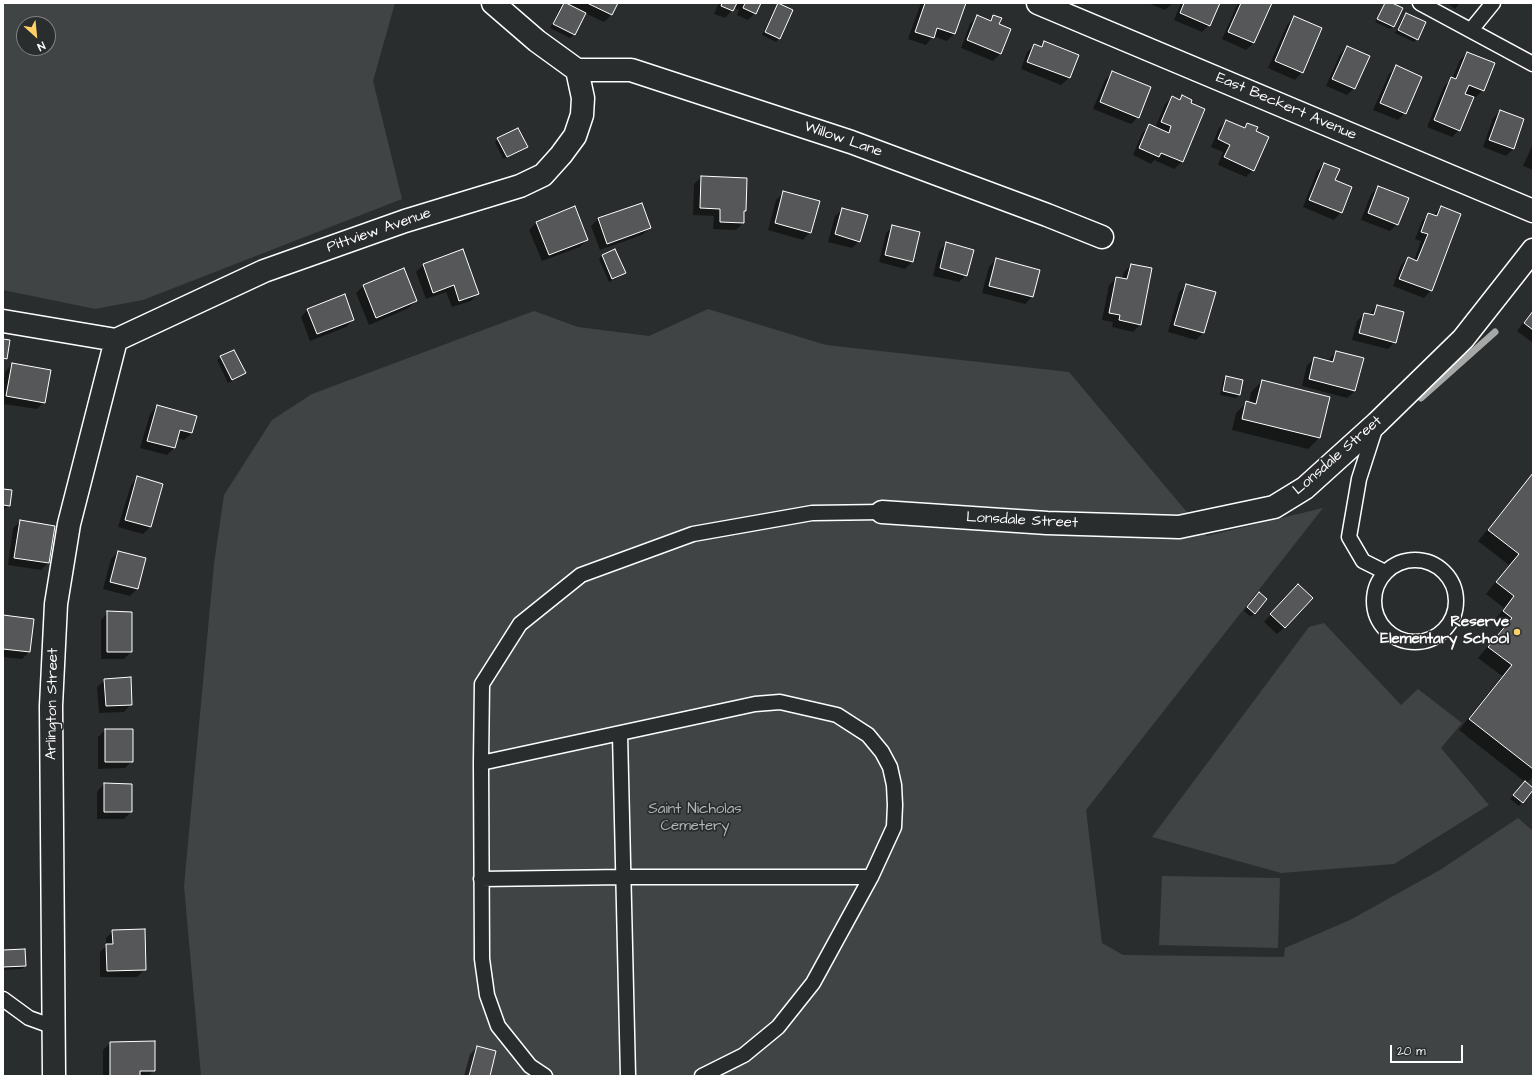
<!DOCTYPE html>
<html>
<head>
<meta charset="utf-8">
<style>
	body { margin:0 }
	#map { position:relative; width:1536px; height:1079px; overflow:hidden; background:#2a2d2e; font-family:"Architects Daughter",sans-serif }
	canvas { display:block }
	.frame { position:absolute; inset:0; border:4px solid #fff; pointer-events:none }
	.north { position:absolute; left:16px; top:16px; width:40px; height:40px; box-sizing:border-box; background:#2a2d2e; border:1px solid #7f8182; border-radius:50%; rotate:153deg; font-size:11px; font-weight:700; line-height:16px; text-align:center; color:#fff }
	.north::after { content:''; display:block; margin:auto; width:14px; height:18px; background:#ffd166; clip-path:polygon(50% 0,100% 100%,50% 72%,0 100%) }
	.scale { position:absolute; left:1390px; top:1045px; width:73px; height:18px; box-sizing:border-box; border:2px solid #fff; border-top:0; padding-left:5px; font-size:12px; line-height:14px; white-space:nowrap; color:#fff; -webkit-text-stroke:3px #2a2d2e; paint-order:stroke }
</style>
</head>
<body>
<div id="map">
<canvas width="1536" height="1079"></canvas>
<div class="frame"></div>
<div class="north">N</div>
<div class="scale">20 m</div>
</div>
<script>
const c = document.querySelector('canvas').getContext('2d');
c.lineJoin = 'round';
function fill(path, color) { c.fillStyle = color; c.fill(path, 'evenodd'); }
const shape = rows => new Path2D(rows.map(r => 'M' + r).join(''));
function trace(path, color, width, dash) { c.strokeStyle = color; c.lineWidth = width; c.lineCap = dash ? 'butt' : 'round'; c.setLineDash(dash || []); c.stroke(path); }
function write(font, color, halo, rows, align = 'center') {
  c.font = font + ' "Architects Daughter",sans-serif'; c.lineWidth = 3.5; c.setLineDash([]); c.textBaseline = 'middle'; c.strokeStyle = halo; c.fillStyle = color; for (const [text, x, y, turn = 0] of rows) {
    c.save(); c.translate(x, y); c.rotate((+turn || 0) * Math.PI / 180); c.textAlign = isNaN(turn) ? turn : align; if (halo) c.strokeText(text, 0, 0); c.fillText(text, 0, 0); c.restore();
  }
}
const green = shape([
	[3,3,395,3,373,81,402,199,143,300,95,309,3,290],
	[24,24,48,24,48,48,24,48],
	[708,309,826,345,1069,372,1207,536,1323,508,1086,810,1102,943,1123,955,1284,957,1285,948,1350,920,1440,870,1518,818,1533,831,1533,1076,201,1076,184,886,214,564,224,495,272,420,312,394,534,311,578,327,649,336],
	[1324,623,1401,705,1418,689,1462,723,1441,748,1489,805,1394,864,1281,873,1152,837,1309,627],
	[1162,876,1280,878,1278,948,1159,945]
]);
const shadow = shape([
	[564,3,571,6,573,3,617,3,611,15,604,22,585,13,574,35,570,38,550,28,561,6],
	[719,3,760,3,755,13,748,20,737,15,739,10,734,8,725,18,714,14],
	[921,3,965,3,954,34,947,41,933,36,926,45,908,39],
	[1148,3,1173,3,1165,10],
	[1181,3,1219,3,1209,25,1202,32,1174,20],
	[1238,3,1269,3,1254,43,1246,50,1222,39],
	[1385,3,1389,3,1394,26,1390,29,1375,22],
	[1447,3,1460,3,1455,9],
	[778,4,779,38,776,42,762,35,775,8],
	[1407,14,1417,39,1414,42,1395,33,1403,17],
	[978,16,989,21,993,16,998,25,1010,29,1000,54,993,61,961,48,970,24],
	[1294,17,1302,72,1295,80,1268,68,1287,25],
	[1045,43,1077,55,1069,78,1061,85,1021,69,1027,52,1034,45,1040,47],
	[1348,47,1354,88,1347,95,1326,86,1340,54],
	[1467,53,1483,90,1476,97,1473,96,1459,130,1452,137,1427,127,1444,86,1452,79,1460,60],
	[1396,67,1405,113,1398,120,1373,110,1389,74],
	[1112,73,1138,117,1131,124,1093,109,1105,80],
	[1172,97,1179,100,1182,97,1190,103,1204,109,1182,162,1174,169,1154,160,1151,164,1133,155,1142,133,1150,126,1155,128,1165,104],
	[1500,111,1513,149,1506,156,1483,147,1493,118],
	[1227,121,1243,128,1247,124,1255,132,1253,170,1246,177,1218,165,1223,152,1211,147,1219,128],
	[498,139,526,146,523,150,503,159,495,142],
	[1533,144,1533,170,1523,166],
	[1324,164,1334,181,1341,212,1334,220,1303,207,1317,171],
	[701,177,745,211,743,213,743,223,736,230,713,229,714,216,693,215,694,184],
	[1379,187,1397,224,1390,231,1361,220,1371,194],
	[784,192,810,232,803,240,768,230,776,200],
	[1441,207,1431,290,1424,298,1393,286,1401,265,1408,258,1414,260,1421,241,1415,239,1422,221,1429,214,1433,216],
	[843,209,859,241,852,248,828,242,835,216],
	[598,219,650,228,642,235,600,250,591,226],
	[537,222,587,240,580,247,542,261,529,230],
	[893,226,912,262,905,269,879,262,886,233],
	[947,243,966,275,959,282,933,276,939,251],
	[462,251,478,293,471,301,452,307,446,292,426,299,416,272,423,265],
	[602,255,624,273,621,276,609,282,599,259],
	[996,259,1039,270,1032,297,1025,304,982,293,989,267],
	[1131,265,1140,325,1133,332,1112,327,1113,322,1102,320,1109,285,1116,278,1122,279,1124,272],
	[403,269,416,301,409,308,369,325,356,293,363,286],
	[1187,285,1203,333,1196,340,1168,332,1179,292],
	[1377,306,1395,342,1388,349,1352,340,1357,321,1364,314,1369,315],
	[308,309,353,320,346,327,310,341,301,317],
	[1533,310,1533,343,1517,331],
	[1336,352,1355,391,1347,398,1302,386,1307,365,1315,358,1328,362,1329,359],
	[221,357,244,373,241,376,228,383,217,360],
	[12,364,44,402,37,409,3,404,3,385,5,372],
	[1227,377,1239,395,1236,398,1220,395,1223,380],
	[1262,381,1328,397,1319,438,1308,449,1232,430,1236,413,1246,403,1249,403,1251,392],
	[157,406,192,433,184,440,177,438,174,448,167,455,140,448,150,414],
	[1533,474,1533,777,1526,783,1533,789,1519,806,1510,799,1525,782,1459,730,1502,676,1478,658,1502,629,1493,622,1504,608,1486,594,1509,565,1478,541],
	[138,477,150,527,143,534,118,527,131,485],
	[3,490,9,505,5,509,3,508],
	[21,521,48,563,41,570,8,565,13,528],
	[118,552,137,589,130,596,103,589,111,559],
	[1291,593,1285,627,1277,634,1264,622],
	[1256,597,1254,613,1251,617,1244,611],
	[108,612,131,652,124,659,101,659,101,620],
	[3,616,29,652,22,659,3,657],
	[105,680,131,704,124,712,99,713,97,687],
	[105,730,132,761,125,768,98,769,98,737],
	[104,784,131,812,124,819,97,819,97,792],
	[113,931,145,969,137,977,100,977,100,952,106,946,106,938],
	[3,951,25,966,22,969,3,970],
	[110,1043,154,1070,148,1076,103,1076,103,1050],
	[477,1047,489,1076,464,1076,470,1054]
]);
const stream = shape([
	[1421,398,1495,332]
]);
const building = shape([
	[564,3,566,3,586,13,575,35,553,24,564,3],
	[587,3,618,3,612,15,587,3],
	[722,3,737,3,733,11,721,6,722,3],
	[745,3,761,3,756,14,743,8,745,3],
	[778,3,793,10,780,39,765,32,778,3],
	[925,3,966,3,955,34,937,28,934,38,915,32,925,3],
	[1184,3,1220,3,1210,26,1180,13,1184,3],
	[1241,3,1272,3,1254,43,1228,32,1241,3],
	[1385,3,1392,3,1403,8,1394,27,1377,19,1385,3],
	[1406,13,1426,22,1418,40,1398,30,1406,13],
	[977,15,991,21,993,15,1002,18,999,24,1011,29,1001,54,967,40,977,15],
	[1294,16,1322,28,1303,73,1275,61,1294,16],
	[1044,41,1079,55,1070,78,1027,62,1034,44,1042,47,1044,41],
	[1347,46,1370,56,1355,89,1332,79,1347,46],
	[1467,52,1495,63,1484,91,1469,85,1465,94,1474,97,1460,131,1434,120,1451,77,1456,79,1467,52],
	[1396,65,1422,77,1406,114,1380,103,1396,65],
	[1112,71,1151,87,1139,118,1100,102,1112,71],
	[1182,95,1192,100,1191,103,1205,109,1183,162,1161,153,1159,157,1139,148,1149,124,1169,133,1171,126,1161,122,1172,96,1180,100,1182,95],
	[1500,110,1524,119,1514,149,1489,140,1500,110],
	[1226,120,1245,128,1247,123,1258,127,1256,131,1269,137,1254,171,1224,157,1230,145,1218,139,1226,120],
	[518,128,528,147,507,157,497,138,518,128],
	[1324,163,1340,169,1335,180,1352,187,1342,213,1309,200,1324,163],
	[701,176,747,178,746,211,744,211,744,223,720,222,720,209,700,208,701,176],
	[1378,186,1409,198,1398,225,1368,213,1378,186],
	[783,191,820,201,811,233,775,223,783,191],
	[642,203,651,228,607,244,598,218,642,203],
	[575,206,588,240,549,255,536,222,575,206],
	[1441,206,1461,214,1432,291,1399,279,1408,257,1417,261,1428,234,1421,232,1428,213,1437,216,1441,206],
	[842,208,868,215,860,242,835,234,842,208],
	[892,225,920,232,913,262,885,255,892,225],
	[946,242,974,250,967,276,940,268,946,242],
	[463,249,479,294,459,301,454,285,433,293,423,264,463,249],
	[615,249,626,273,612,279,602,255,615,249],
	[996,258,1040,270,1033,297,989,286,996,258],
	[1131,264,1152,268,1141,325,1119,320,1120,315,1109,313,1116,277,1127,279,1131,264],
	[404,268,417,301,376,318,363,285,404,268],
	[1186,284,1216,292,1204,333,1174,325,1186,284],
	[345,294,354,320,317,334,307,309,345,294],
	[1377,305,1404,312,1396,343,1359,333,1364,313,1374,315,1377,305],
	[1533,311,1533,330,1524,323,1533,311],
	[3,339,10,340,7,359,3,358,3,339],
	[234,350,246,373,232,380,220,356,234,350],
	[1336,351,1364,358,1355,391,1309,379,1314,357,1333,362,1336,351],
	[12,363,51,370,45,403,6,396,12,363],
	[1226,376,1243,380,1240,395,1223,391,1226,376],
	[1262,380,1330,397,1320,438,1242,419,1246,401,1256,404,1262,380],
	[157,405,197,416,192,433,180,430,175,448,147,441,157,405],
	[1533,473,1533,769,1469,719,1512,665,1488,647,1512,618,1503,611,1514,596,1496,582,1519,554,1488,530,1533,473],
	[137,476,163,484,151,527,125,520,137,476],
	[3,489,12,490,10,506,3,505,3,489],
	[20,520,55,526,49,563,14,558,20,520],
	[118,551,146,558,138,589,110,582,118,551],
	[1298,584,1313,598,1285,628,1270,614,1298,584],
	[1259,592,1267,599,1255,614,1247,607,1259,592],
	[107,611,132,612,132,652,107,652,107,611],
	[3,615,34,619,30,652,3,649,3,615],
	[131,677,132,705,106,706,104,679,131,677],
	[105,729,133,729,133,762,105,762,105,729],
	[1525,781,1533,788,1533,790,1523,803,1513,795,1525,781],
	[104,783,132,784,132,812,104,812,104,783],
	[145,929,146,970,107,971,106,944,113,944,112,930,145,929],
	[25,949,26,966,3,967,3,950,25,949],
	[155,1041,155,1071,140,1071,140,1076,110,1076,110,1042,155,1041],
	[477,1046,496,1051,490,1076,469,1076,477,1046]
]);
const service = shape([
	[1420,3,1533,64],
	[1471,30,1493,3],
	[1376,426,1359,479,1349,537,1363,561,1385,572],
	'1374 601a41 41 0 1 1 82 0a41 41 0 1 1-82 0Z',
	[620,734,628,1076],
	[481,763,755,704,780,702,837,715,868,735,882,752,890,767,894,785,895,805,894,827,871,877,813,983,778,1027,744,1055,702,1076],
	[481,879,624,877,871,877],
	[3,999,29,1018,54,1027],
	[545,1076,530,1066,498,1026,487,995,482,959,481,763,482,684,520,624,581,575,693,534,812,513,882,512]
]);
const minor = shape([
	[1038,3,1533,211],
	[577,70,631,70,851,142,1047,215,1102,237],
	[3,321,116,340,264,271,405,221,520,186,543,175,561,155,575,136,582,115,583,98,577,70,537,41,493,3],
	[882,512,1047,523,1179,527,1274,507,1305,488,1377,423,1463,339,1533,250],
	[54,1076,51,706,56,604,69,524,116,340]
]);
const markers = [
	[1517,632,4,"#ffd166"]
];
const streetNames = [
	["East Beckert Avenue",1286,107,23],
	["Willow Lane",843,140,19],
	["Pittview Avenue",379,231,-19],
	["Lonsdale Street",1338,456,-41],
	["Lonsdale Street",1022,521,3],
	["Arlington Street",53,704,-89]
];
const poiNames = [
	["Reserve",1509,623],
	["Elementary School",1509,640]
];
const parkNames = [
	["Saint Nicholas",695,810],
	["Cemetery",695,827]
];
fill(green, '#414445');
fill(shadow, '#0007');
trace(stream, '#a6a7a7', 7);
fill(building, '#555758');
trace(building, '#fff', 1);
trace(service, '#fff', 17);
trace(minor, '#fff', 25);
trace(service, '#2a2d2e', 14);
trace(minor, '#2a2d2e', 22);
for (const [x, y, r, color] of markers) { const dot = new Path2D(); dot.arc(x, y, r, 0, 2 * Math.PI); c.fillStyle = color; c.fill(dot); trace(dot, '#2a2d2e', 1.5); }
write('15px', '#fff', '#2a2d2e', streetNames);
write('bold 15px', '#fff', '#2a2d2e', poiNames, 'right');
write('15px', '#b3b4b5', '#2a2d2e', parkNames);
</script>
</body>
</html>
